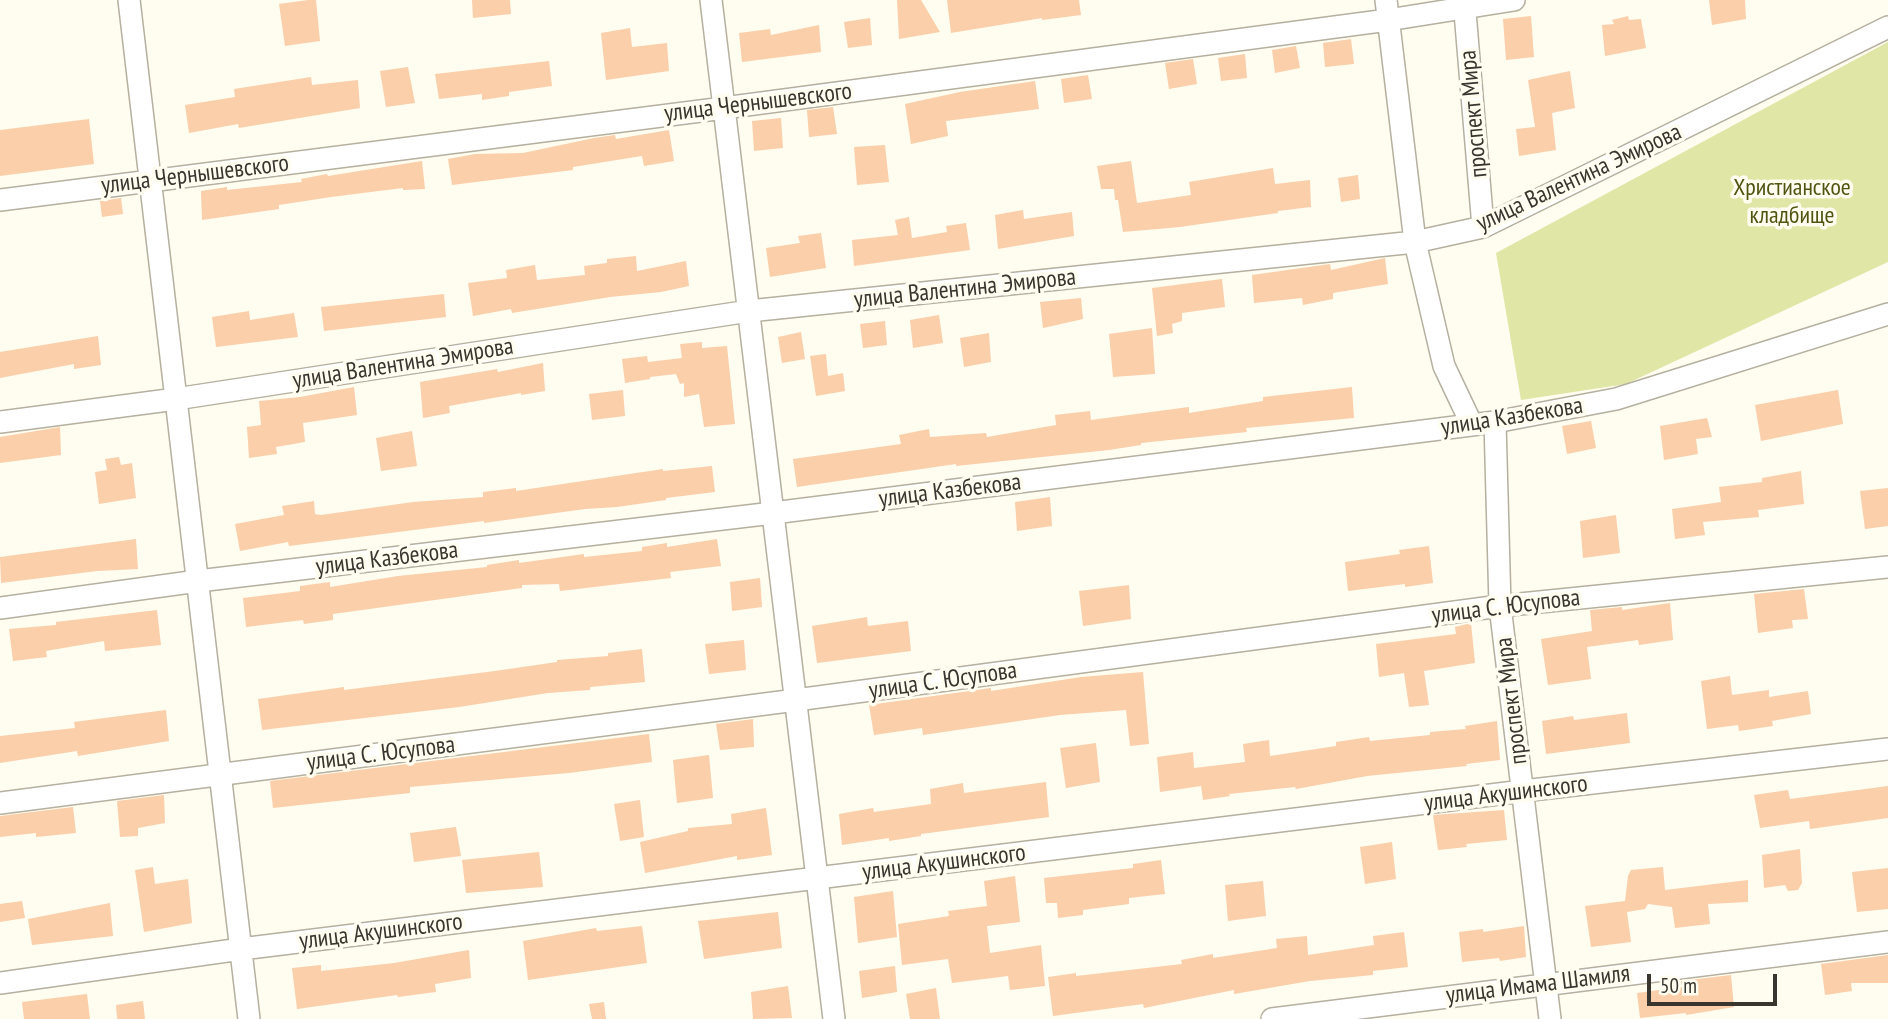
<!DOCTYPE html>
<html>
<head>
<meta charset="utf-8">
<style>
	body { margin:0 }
	#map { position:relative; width:1888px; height:1019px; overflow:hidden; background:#fffcf0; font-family:"PT Sans Narrow",sans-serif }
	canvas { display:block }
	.scale { position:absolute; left:1647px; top:974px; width:130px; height:32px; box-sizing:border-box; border:4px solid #38362f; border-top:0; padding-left:9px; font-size:21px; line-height:24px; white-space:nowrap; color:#38362f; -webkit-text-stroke:5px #fffcf0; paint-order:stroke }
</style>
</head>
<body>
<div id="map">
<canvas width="1888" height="1019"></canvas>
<div class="scale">50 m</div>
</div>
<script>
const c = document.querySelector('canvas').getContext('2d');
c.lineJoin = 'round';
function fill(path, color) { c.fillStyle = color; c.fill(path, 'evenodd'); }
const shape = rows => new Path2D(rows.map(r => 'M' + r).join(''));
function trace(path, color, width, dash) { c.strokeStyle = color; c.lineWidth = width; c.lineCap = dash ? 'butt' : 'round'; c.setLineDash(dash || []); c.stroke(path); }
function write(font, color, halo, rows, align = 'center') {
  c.font = font + ' "PT Sans Narrow",sans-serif'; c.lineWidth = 7; c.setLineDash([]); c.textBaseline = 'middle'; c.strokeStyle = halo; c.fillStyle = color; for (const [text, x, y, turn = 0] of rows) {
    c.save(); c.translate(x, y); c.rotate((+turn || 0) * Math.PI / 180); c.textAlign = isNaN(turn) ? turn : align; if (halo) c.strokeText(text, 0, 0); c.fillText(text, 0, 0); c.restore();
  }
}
const green = shape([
	[1888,42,1888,262,1626,384,1521,400,1496,253]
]);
const building = shape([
	[308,0,316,0,320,41,285,46,279,4],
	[472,0,510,0,511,14,473,18],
	[897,0,921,0,940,32,899,39],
	[947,0,1079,0,1081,15,1042,20,1042,18,951,33],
	[1709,0,1745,0,1746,19,1712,25],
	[1531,16,1534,57,1506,60,1503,19],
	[1628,16,1629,20,1641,19,1646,48,1605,56,1602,25,1614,24,1612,20],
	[870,18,872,45,848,48,844,22],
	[819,25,821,52,742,62,739,33,770,29,771,35],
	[630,28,632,47,667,43,669,71,606,80,601,33],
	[1351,39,1354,64,1325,67,1323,43],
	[1296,46,1300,68,1275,73,1272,50],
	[1245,54,1247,78,1221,81,1218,58],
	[1193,59,1197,84,1169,89,1165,63],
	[549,61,552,86,509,92,509,96,482,100,482,94,439,99,435,74],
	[408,67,415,103,386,107,380,71],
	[1570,71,1575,108,1552,113,1556,150,1519,156,1516,129,1535,127,1528,80],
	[1088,75,1092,99,1064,103,1061,79],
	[311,77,312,85,358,80,360,108,239,128,238,124,189,133,185,105,235,97,234,89],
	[1035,81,1039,109,946,121,948,136,911,144,905,104,960,92],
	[833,107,837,134,809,137,807,110],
	[781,118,783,148,754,151,752,121],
	[89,119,94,164,0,176,0,130],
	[669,130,674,161,644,166,642,156,573,167,573,170,452,185,448,159,475,154,523,153,594,138,615,135,616,139],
	[885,145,889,182,857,185,854,147],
	[422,161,425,189,403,190,403,188,331,197,279,205,279,209,202,220,201,191,227,187,227,190,302,182,301,179,327,174,328,176],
	[1131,161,1137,203,1191,195,1189,182,1273,168,1275,184,1310,180,1311,207,1278,211,1278,213,1180,227,1123,232,1118,200,1115,200,1114,189,1101,189,1097,166],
	[1358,175,1360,199,1341,202,1338,178],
	[121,198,123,214,102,217,100,201],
	[1023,210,1024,219,1072,212,1074,236,998,249,995,215],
	[909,217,912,238,947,232,946,226,966,223,970,250,854,266,852,240,898,235,895,220],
	[821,233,826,268,770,277,766,248,800,243,798,236],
	[636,256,637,271,686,261,689,286,661,292,610,297,512,313,511,309,473,316,468,283,507,278,506,270,535,265,537,280,585,275,584,266,607,263,607,259],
	[1385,258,1388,284,1333,293,1333,299,1303,305,1302,298,1254,303,1252,275,1330,264,1331,270],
	[1222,279,1225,307,1182,313,1182,321,1172,324,1173,333,1157,336,1152,288],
	[444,294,446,317,324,331,321,307],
	[1081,298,1083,319,1043,328,1040,302],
	[249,311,250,320,294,313,298,337,216,347,212,317],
	[939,315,943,343,913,348,910,320],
	[885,321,887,345,863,348,860,324],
	[1152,328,1155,374,1113,377,1109,334],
	[801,332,805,359,782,363,778,337],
	[989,333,991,362,964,367,960,338],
	[98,336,101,365,74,369,74,364,0,378,0,352],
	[702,342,702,348,727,346,735,424,704,427,699,394,684,397,684,383,680,384,676,374,650,377,650,379,625,383,622,359,647,356,648,362,682,358,680,344],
	[826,354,828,376,843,373,845,391,816,396,810,356],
	[543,363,545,391,521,395,521,393,449,406,450,413,423,418,420,382,497,369,498,372],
	[354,387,357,415,303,423,305,442,276,447,277,454,249,458,247,427,261,425,259,401,300,397],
	[1352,387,1354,418,1246,428,1247,432,1141,443,1141,445,1109,450,956,466,956,464,797,487,793,459,901,444,899,435,929,429,930,437,986,433,987,437,1056,425,1055,415,1090,411,1091,420,1189,407,1189,413,1263,401,1263,397],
	[623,390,625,416,592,420,589,394],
	[1838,390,1843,424,1761,441,1755,405],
	[1707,418,1712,437,1696,439,1698,454,1664,460,1660,426],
	[1591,421,1596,448,1567,454,1562,426],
	[60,427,61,455,0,463,0,437],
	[412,431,417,466,381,471,376,438],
	[119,457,121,465,132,463,136,498,99,504,95,472,107,470,105,459],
	[712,466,715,492,666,498,666,500,617,507,585,509,484,523,484,521,289,546,288,542,240,551,235,524,284,515,282,506,314,501,315,514,321,515,413,502,483,497,483,492,516,488,516,491,663,469,663,471],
	[1801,471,1804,504,1758,510,1759,517,1703,522,1705,535,1675,539,1672,509,1721,502,1719,487,1762,482,1762,478],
	[1888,488,1888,526,1865,529,1860,491],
	[1050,497,1052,526,1017,531,1015,502],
	[1616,515,1620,553,1583,558,1580,521],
	[136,539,138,569,97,571,1,583,0,557],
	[717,539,721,566,670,572,671,578,560,591,559,584,522,585,522,588,333,614,333,620,304,624,303,620,246,627,243,598,300,591,300,586,330,582,330,587,398,576,487,567,487,565,519,560,519,563,584,554,584,557,642,551,642,547,667,543,667,547],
	[1429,546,1433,583,1405,587,1405,584,1348,591,1345,562,1400,554,1399,550],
	[760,578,762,607,732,611,730,582],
	[1129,585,1131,619,1083,626,1079,591],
	[1804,589,1808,619,1792,620,1793,628,1758,633,1754,594],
	[1670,603,1673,640,1639,645,1638,640,1587,647,1591,679,1548,685,1541,639,1592,631,1590,610,1622,607,1622,610],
	[157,610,161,645,105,651,104,641,46,651,47,657,13,661,9,629,56,625,56,622],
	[867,617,868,626,908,621,911,651,817,663,812,626],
	[1471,623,1475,663,1424,671,1429,705,1409,707,1404,673,1379,677,1376,644,1456,634,1455,627],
	[744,640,746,670,709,674,705,644],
	[642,649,645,682,590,687,590,690,548,693,459,707,262,730,258,699,344,687,344,690,495,671,557,662,557,660,608,656,608,653],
	[1143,672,1149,744,1130,746,1126,710,1060,715,923,735,922,728,874,735,869,705,991,688,991,691,1081,677],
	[1730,676,1732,695,1769,690,1769,697,1808,691,1811,714,1772,721,1773,726,1739,731,1738,725,1707,729,1701,681],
	[166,710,169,741,78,756,77,751,0,763,0,736,75,728,74,722],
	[1627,713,1630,743,1546,754,1542,721,1573,716,1574,720],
	[753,719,754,747,720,750,716,724],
	[1497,721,1500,760,1466,764,1467,766,1367,776,1296,789,1295,787,1229,794,1230,796,1203,800,1201,786,1160,792,1157,757,1193,752,1194,768,1245,762,1243,744,1269,740,1270,756,1336,746,1336,742,1369,737,1370,741,1430,735,1430,732,1466,729,1465,726],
	[649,734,652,762,569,773,410,787,410,793,273,808,270,781],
	[1096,743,1100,782,1066,788,1060,748],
	[709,755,713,798,677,803,673,760],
	[1046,782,1049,817,921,834,921,836,889,841,889,838,842,845,839,814,873,808,874,812,931,804,930,789,963,783,964,793],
	[1888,786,1888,818,1810,829,1809,821,1760,828,1754,795,1788,790,1790,799],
	[164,795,165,823,138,828,138,836,120,837,117,801],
	[640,800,644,837,620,841,614,804],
	[73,807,76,833,36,837,36,833,0,837,0,816],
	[766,808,772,855,737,860,737,856,645,873,640,842,688,831,688,828,732,824,731,814],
	[1504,810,1507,840,1466,844,1467,847,1438,850,1433,815],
	[456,827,461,856,414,862,410,833],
	[1392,842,1396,879,1365,884,1360,847],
	[1800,849,1802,883,1798,890,1788,891,1785,885,1764,888,1762,855],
	[539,852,543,887,466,893,462,860],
	[1161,860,1165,894,1129,898,1129,904,1083,910,1083,915,1058,918,1057,903,1046,903,1044,878,1133,868,1133,864],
	[153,867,155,884,188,879,192,923,144,932,135,870],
	[1663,867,1665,890,1748,880,1748,902,1708,904,1710,924,1675,928,1672,907,1648,904,1645,909,1627,912,1631,942,1591,947,1585,906,1625,901,1628,876,1631,870],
	[1888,868,1888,909,1857,912,1852,872],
	[1015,876,1020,922,987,926,990,953,1041,945,1045,986,1010,990,1008,976,952,983,948,959,902,965,898,924,949,916,948,911,987,906,984,881],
	[1263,881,1266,916,1228,921,1225,885],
	[893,891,897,937,858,943,854,897],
	[22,901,25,918,0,922,0,904],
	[110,903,113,936,32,945,28,919],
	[778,912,782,948,704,959,698,921],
	[642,926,647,963,528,980,523,941,596,928,597,931],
	[1524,926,1526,957,1500,961,1499,958,1462,962,1459,932,1483,929,1483,932],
	[1404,932,1408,967,1373,971,1373,975,1310,981,1234,994,1234,990,1144,1008,1143,1004,1053,1016,1048,977,1076,973,1076,976,1182,964,1181,960,1213,954,1213,958,1277,948,1276,939,1307,936,1308,955,1374,945,1373,936],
	[469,950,471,978,435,984,436,992,398,997,397,995,297,1009,292,968,321,965,321,971,394,963],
	[1888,955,1888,983,1851,983,1852,991,1825,995,1821,964],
	[895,966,897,992,862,998,859,971],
	[1731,975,1734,1007,1686,1015,1686,1013,1640,1018,1637,993,1682,987,1681,981],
	[788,986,792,1018,753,1019,751,992],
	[936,988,940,1019,910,1019,906,994],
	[87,994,90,1019,24,1019,22,1002],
	[143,1001,145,1019,117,1019,116,1005],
	[604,1002,606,1019,592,1019,589,1004]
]);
const street = shape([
	[129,0,249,1019],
	[711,0,834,1019],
	[1386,0,1415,242,1444,366,1472,425],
	[1464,0,1483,227],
	[0,200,724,108,1388,20,1514,0],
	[0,422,176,399,749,311,1415,242,1483,227,1888,27],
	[1495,422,1500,606,1550,1019],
	[0,608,198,581,773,513,1495,422,1616,399,1888,314],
	[0,803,796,700,1500,606,1888,567],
	[0,983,241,949,1523,791,1888,749],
	[1272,1019,1888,942]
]);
const streetNames = [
	["улица Чернышевского",758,103,-7],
	["проспект Мира",1474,114,-95],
	["улица Чернышевского",195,175,-7],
	["улица Валентина Эмирова",1579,178,-25],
	["улица Валентина Эмирова",965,289,-6],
	["улица Валентина Эмирова",403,364,-9],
	["улица Казбекова",1512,417,-9],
	["улица Казбекова",950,491,-7],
	["улица Казбекова",387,559,-7],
	["улица С. Юсупова",1506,607,-7],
	["улица С. Юсупова",943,681,-8],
	["проспект Мира",1512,701,-97],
	["улица С. Юсупова",381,754,-7],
	["улица Акушинского",1506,794,-7],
	["улица Акушинского",944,863,-7],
	["улица Акушинского",381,932,-7],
	["улица Имама Шамиля",1538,985,-7]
];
const parkNames = [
	["Христианское",1792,188],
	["кладбище",1792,216]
];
fill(green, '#e0e6a6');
fill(building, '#facfaa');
trace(street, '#b5b09f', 24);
trace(street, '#fff', 21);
write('24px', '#38362f', '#fffcf0', streetNames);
write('24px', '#505411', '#fffcf0', parkNames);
</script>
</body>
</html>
